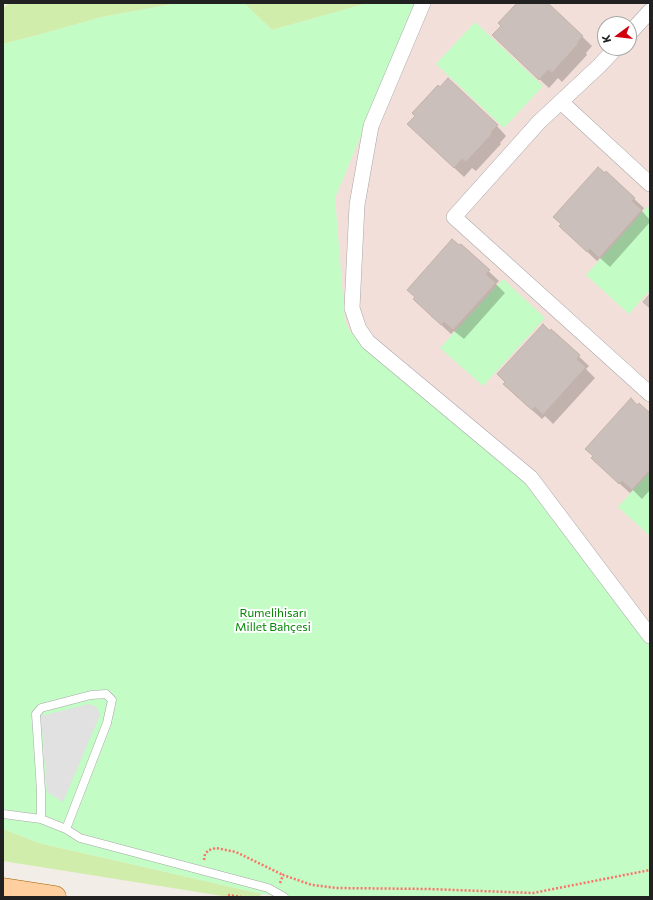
<!DOCTYPE html>
<html>
<head>
<meta charset="utf-8">
<style>
	body { margin:0 }
	#map { position:relative; width:653px; height:900px; overflow:hidden; background:#f2ede7; font-family:Commissioner,sans-serif }
	canvas { display:block }
	.frame { position:absolute; inset:0; border:4px solid #212121; pointer-events:none }
	.north { position:absolute; left:597px; top:16px; width:40px; height:40px; box-sizing:border-box; background:#fff; border:1px solid #a6a6a6; border-radius:50%; rotate:255deg; font-size:11px; font-weight:700; line-height:16px; text-align:center; color:#212121 }
	.north::after { content:''; display:block; margin:auto; width:14px; height:18px; background:#d2000e; clip-path:polygon(50% 0,100% 100%,50% 72%,0 100%) }
</style>
</head>
<body>
<div id="map">
<canvas width="653" height="900"></canvas>
<div class="frame"></div>
<div class="north">K</div>
</div>
<script>
const c = document.querySelector('canvas').getContext('2d');
c.lineJoin = 'round';
function fill(path, color) { c.fillStyle = color; c.fill(path, 'evenodd'); }
const shape = rows => new Path2D(rows.map(r => 'M' + r).join(''));
function trace(path, color, width, dash) { c.strokeStyle = color; c.lineWidth = width; c.lineCap = dash ? 'butt' : 'round'; c.setLineDash(dash || []); c.stroke(path); }
function write(font, color, halo, rows, align = 'center') {
  c.font = font + ' Commissioner,sans-serif'; c.lineWidth = 4; c.setLineDash([]); c.textBaseline = 'middle'; c.strokeStyle = halo; c.fillStyle = color; for (const [text, x, y, turn = 0] of rows) {
    c.save(); c.translate(x, y); c.rotate((+turn || 0) * Math.PI / 180); c.textAlign = isNaN(turn) ? turn : align; if (halo) c.strokeText(text, 0, 0); c.fillText(text, 0, 0); c.restore();
  }
}
const military = shape([
	[416,3,650,3,650,645,532,486,350,333,345,321,335,198],
	[605,24,629,24,629,48,605,48]
]);
const grass = shape([
	[10,3,179,3,102,17,38,35,3,44,3,8],
	[244,3,368,3,272,30],
	[3,829,39,843,262,894,258,897,229,897,3,861]
]);
const park = shape([
	[179,3,244,3,272,30,368,3,416,3,335,198,345,321,351,333,532,486,650,645,650,897,287,897,262,894,39,843,3,829,3,44,38,35,102,17],
	[475,22,543,86,504,128,436,64],
	[648,206,650,208,650,290,629,314,586,275],
	[503,279,545,318,483,386,440,348],
	[650,472,650,536,618,507]
]);
const parking = shape([
	[89,704,97,707,100,715,63,802,47,792,41,716]
]);
const shadow = shape([
	[518,3,547,3,592,46,586,53,587,55,562,82,558,78,549,88,503,45,502,26],
	[497,126,506,136,500,143,501,144,476,171,472,168,464,177,418,134],
	[606,173,644,208,642,211,650,220,650,222,610,267,600,258,597,261,560,226,562,225,554,217],
	[461,245,499,281,496,284,505,293,464,339,454,331,451,334,424,309],
	[551,330,589,366,586,369,595,378,553,424,545,416,542,419,514,394],
	[637,406,650,415,650,490,642,499,633,490,630,493,602,468]
]);
const building = shape([
	[517,3,548,3,583,36,577,43,578,44,552,73,548,70,539,80,492,35,501,26,498,23,517,3],
	[448,78,498,125,491,132,492,134,466,162,462,159,454,168,407,124,415,116,412,113,438,85,440,87,448,78],
	[598,167,605,173,606,171,635,198,632,201,642,210,599,258,590,249,587,252,559,226,561,224,553,217,598,167],
	[452,239,459,245,461,244,490,270,486,274,496,283,453,330,444,322,441,325,413,299,415,297,407,290,452,239],
	[650,294,650,308,643,302,650,294],
	[543,324,550,331,551,329,580,355,577,359,586,367,543,415,535,407,532,410,503,384,505,382,497,374,543,324],
	[631,398,637,405,639,403,650,413,650,470,632,490,622,481,619,484,591,458,593,456,585,449,631,398]
]);
const path = shape([
	[204,860,205,854,209,850,216,848,236,852,283,875],
	[280,883,283,875,312,885,336,888,429,889,533,893,650,870],
	[228,895,241,897]
]);
const lane = shape([
	[3,814,41,819,66,829,80,838,268,888,284,897],
	[41,819,41,791,36,714,41,708,91,695,106,694,112,700,107,723,66,829]
]);
const street = shape([
	[423,3,371,126,357,205,352,308,359,329,368,342,531,478,650,636],
	[629,34,650,11],
	[616,48,599,66,539,122,454,217,650,394],
	[561,102,650,184]
]);
const primary = shape([
	[3,889,55,897]
]);
const parkNames = [
	["Rumelihisarı",273,613],
	["Millet Bahçesi",273,627]
];
fill(military, '#f3dfda');
fill(grass, '#d0edab');
fill(park, '#c3fcc4');
fill(parking, '#e1e1e1');
fill(shadow, '#0003');
fill(building, '#cabfba');
trace(building, '#c4b3a8', 1);
trace(lane, '#a8a8a8', 9);
trace(street, '#a8a8a8', 16);
trace(primary, '#9e5f00', 23);
trace(path, '#ff706b', 2.5, [2, 2]);
trace(lane, '#fff', 8);
trace(street, '#fff', 15);
trace(primary, '#ffcf9f', 22);
write('12px', '#068708', '#fff', parkNames);
</script>
</body>
</html>
